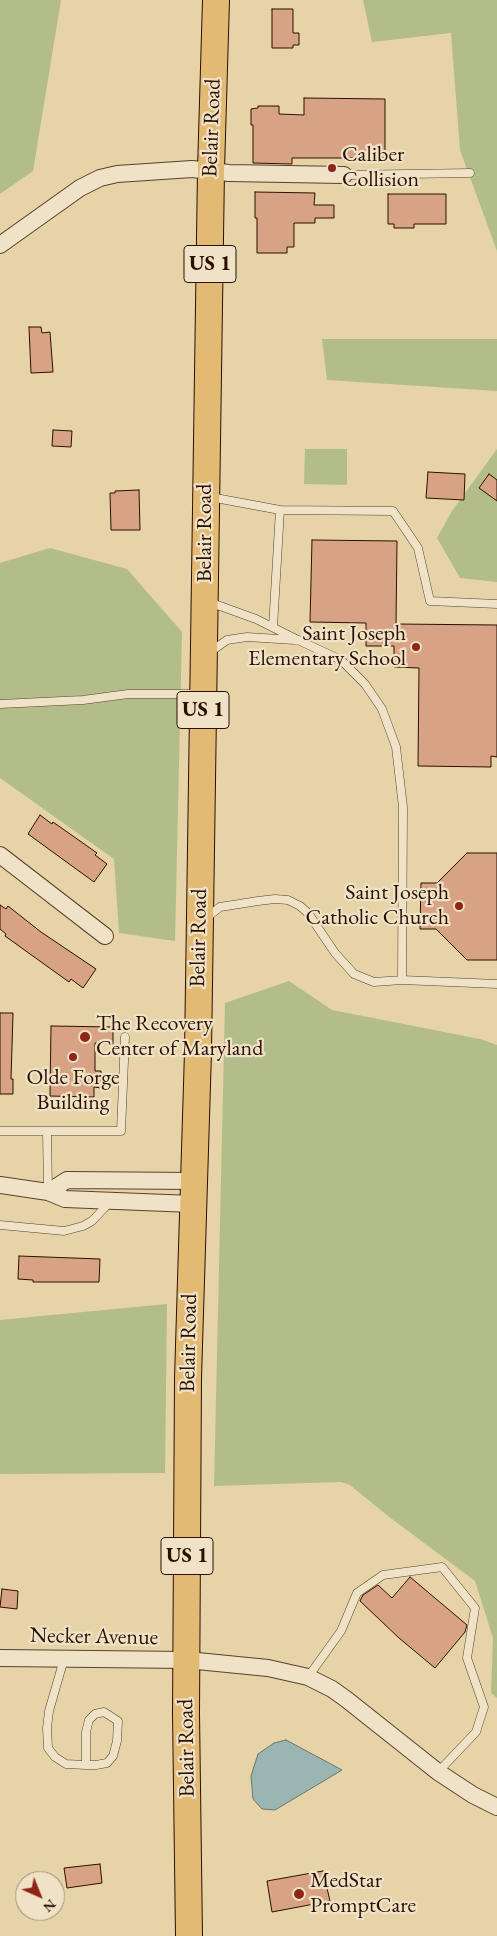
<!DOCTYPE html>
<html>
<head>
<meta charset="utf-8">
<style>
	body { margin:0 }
	#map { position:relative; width:497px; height:1936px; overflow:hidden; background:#e6d3a8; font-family:"EB Garamond",serif }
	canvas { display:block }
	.north { position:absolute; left:15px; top:1871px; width:50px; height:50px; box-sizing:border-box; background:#efe2c6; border:1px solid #a18e77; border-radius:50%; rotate:136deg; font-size:14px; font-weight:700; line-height:20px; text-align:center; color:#2b1000 }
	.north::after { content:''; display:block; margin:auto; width:18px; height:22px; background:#8f2418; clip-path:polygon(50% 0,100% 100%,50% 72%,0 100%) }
</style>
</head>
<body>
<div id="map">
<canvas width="497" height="1936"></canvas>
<div class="north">N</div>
</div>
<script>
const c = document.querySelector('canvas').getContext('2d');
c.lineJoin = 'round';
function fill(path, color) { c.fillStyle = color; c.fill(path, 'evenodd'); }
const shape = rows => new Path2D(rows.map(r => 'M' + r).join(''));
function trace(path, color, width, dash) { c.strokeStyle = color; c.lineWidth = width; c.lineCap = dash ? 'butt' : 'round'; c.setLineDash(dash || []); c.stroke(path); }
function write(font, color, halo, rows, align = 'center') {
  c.font = font + ' "EB Garamond",serif'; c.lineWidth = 4.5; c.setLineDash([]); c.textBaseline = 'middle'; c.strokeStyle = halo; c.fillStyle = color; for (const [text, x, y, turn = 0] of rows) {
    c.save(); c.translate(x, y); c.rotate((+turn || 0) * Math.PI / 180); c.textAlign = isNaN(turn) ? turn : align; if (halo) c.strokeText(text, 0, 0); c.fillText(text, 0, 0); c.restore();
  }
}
const green = shape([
	[0,0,61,0,33,171,0,194],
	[363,0,497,0,497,251,460,150,451,33,372,42],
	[322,339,497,339,497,391,327,380],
	[305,449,347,449,347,485,304,484],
	[497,449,497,582,460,578,437,538,452,511],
	[50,548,127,569,182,632,175,941,119,933,114,859,0,778,0,563],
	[289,981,332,1010,480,1039,497,1045,497,1698,491,1693,493,1638,475,1581,388,1516,350,1485,341,1482,214,1486,225,1003],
	[167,1304,165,1473,0,1474,0,1320]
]);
const water = shape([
	[286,1740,342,1770,275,1810,262,1809,253,1799,251,1776,258,1754,274,1743,286,1740]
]);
const building = shape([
	[272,9,293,9,293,33,299,33,299,45,293,45,293,48,272,48,272,9],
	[304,98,385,99,385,158,292,158,292,164,253,163,253,125,251,125,251,109,258,108,258,106,279,106,279,114,304,115,304,98],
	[255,192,315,193,314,205,334,205,334,218,315,218,315,223,294,223,294,247,287,247,287,253,257,253,257,218,255,218,255,192],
	[388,194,446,194,446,224,414,224,414,228,394,228,394,224,388,224,388,194],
	[29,327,41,327,42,333,50,332,53,372,31,373,29,327],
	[53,430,72,431,71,447,52,446,53,430],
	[428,472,465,474,464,500,426,498,428,472],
	[489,474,497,480,497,501,479,488,489,474],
	[139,490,140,530,111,530,110,493,115,493,115,491,139,490],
	[312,540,397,541,396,624,497,625,497,757,491,756,491,767,418,766,419,668,394,667,394,646,366,646,366,623,310,622,312,540],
	[40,815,52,824,53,822,97,853,95,855,107,864,94,882,28,834,40,815],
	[467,853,497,853,497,960,467,960,436,929,420,929,421,883,437,883,467,853],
	[0,905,6,909,8,906,41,932,96,969,83,988,71,979,69,982,5,936,6,934,0,929,0,905],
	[0,1013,13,1013,11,1079,13,1079,13,1094,0,1094,0,1013],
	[51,1026,113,1027,113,1044,95,1043,95,1071,101,1071,101,1088,94,1087,94,1097,50,1096,51,1026],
	[19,1256,100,1259,99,1282,33,1282,33,1280,18,1279,19,1256],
	[410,1577,467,1625,465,1632,435,1668,399,1638,360,1601,363,1595,378,1585,392,1598,410,1577],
	[2,1589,18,1591,17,1609,0,1607,2,1589],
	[100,1864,102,1883,67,1888,64,1868,100,1864],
	[323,1871,330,1901,272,1912,267,1881,323,1871]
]);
const service = shape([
	[344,175,470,173],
	[210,497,280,510,393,511,418,548,430,601,497,604],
	[209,602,256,619,298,640,341,660,365,684,382,709,396,747,403,807,402,980],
	[273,627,280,510],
	[210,652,227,640,247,637,295,640],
	[0,704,83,700,128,694,199,694],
	[206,918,220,907,258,901,275,899,288,900,300,906,308,913,335,953,354,974,374,982,402,980,497,984],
	[0,1131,121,1131,125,1037],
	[47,1131,48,1192],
	[0,1225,64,1231,83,1226,92,1221,110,1202],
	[64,1659,49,1711,47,1728,48,1748,55,1757,66,1764,86,1765,96,1765,107,1763,113,1756,117,1741,118,1721,104,1712,95,1714,89,1720,86,1732,86,1765],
	[308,1677,341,1631,357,1593,383,1575,442,1567,475,1608,467,1658,484,1707,476,1732,438,1772]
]);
const minor = shape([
	[0,245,80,188,100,178,117,174,192,169,229,173,344,175],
	[0,855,105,936],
	[0,1185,48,1192,65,1199,193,1204],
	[48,1192,67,1180,194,1181],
	[0,1658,187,1660,268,1668,308,1677,332,1689,346,1699,438,1772,473,1795,497,1807]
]);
const trunk = shape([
	[189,1936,186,1713,188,1378,198,1052,211,170,216,0]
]);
const markers = [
	[332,168,5,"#8f2418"],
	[416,647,5,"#8f2418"],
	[459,906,5,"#8f2418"],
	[85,1037,6,"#8f2418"],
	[73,1057,5,"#8f2418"],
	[299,1894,6,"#8f2418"]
];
const shields = [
	[210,264,52],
	[203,710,52],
	[187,1556,52]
];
const shieldNames = [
	["US 1",210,264],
	["US 1",203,710],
	["US 1",187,1556]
];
const streetNames = [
	["Belair Road",212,128,-88],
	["Belair Road",205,533,-90],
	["Belair Road",199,938,-89],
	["Belair Road",189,1343,-89],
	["Necker Avenue",94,1637,1],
	["Belair Road",187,1748,-91]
];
const poiNames = [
	["Caliber",342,155],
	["Collision",342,180],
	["Saint Joseph",406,634,"right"],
	["Elementary School",406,659,"right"],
	["Saint Joseph",449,893,"right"],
	["Catholic Church",449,918,"right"],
	["The Recovery",96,1024],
	["Center of Maryland",96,1049],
	["Olde Forge",73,1078,"center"],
	["Building",73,1103,"center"],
	["MedStar",310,1881],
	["PromptCare",310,1906]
];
fill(green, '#b2bd8a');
fill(water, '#9ab6b2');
trace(water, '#6e746b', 1);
fill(building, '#d8a385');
trace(building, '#2b1000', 1);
trace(service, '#5a412a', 9);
trace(minor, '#5a412a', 18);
trace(trunk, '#2b1000', 28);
trace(service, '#efe2c6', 8);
trace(minor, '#efe2c6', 16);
trace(trunk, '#e3ba74', 26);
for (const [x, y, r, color] of markers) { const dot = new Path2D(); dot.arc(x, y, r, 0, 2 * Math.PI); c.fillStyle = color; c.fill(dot); trace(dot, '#efe2c6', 2); }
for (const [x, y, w] of shields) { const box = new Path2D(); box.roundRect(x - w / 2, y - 18.5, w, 37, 4); c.fillStyle = '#efe2c6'; c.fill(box); trace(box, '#2b1000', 1); }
write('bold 21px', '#2b1000', null, shieldNames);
write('22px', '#2b1000', '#efe2c6', streetNames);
write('22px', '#2b1000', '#efe2c6', poiNames, 'left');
</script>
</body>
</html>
